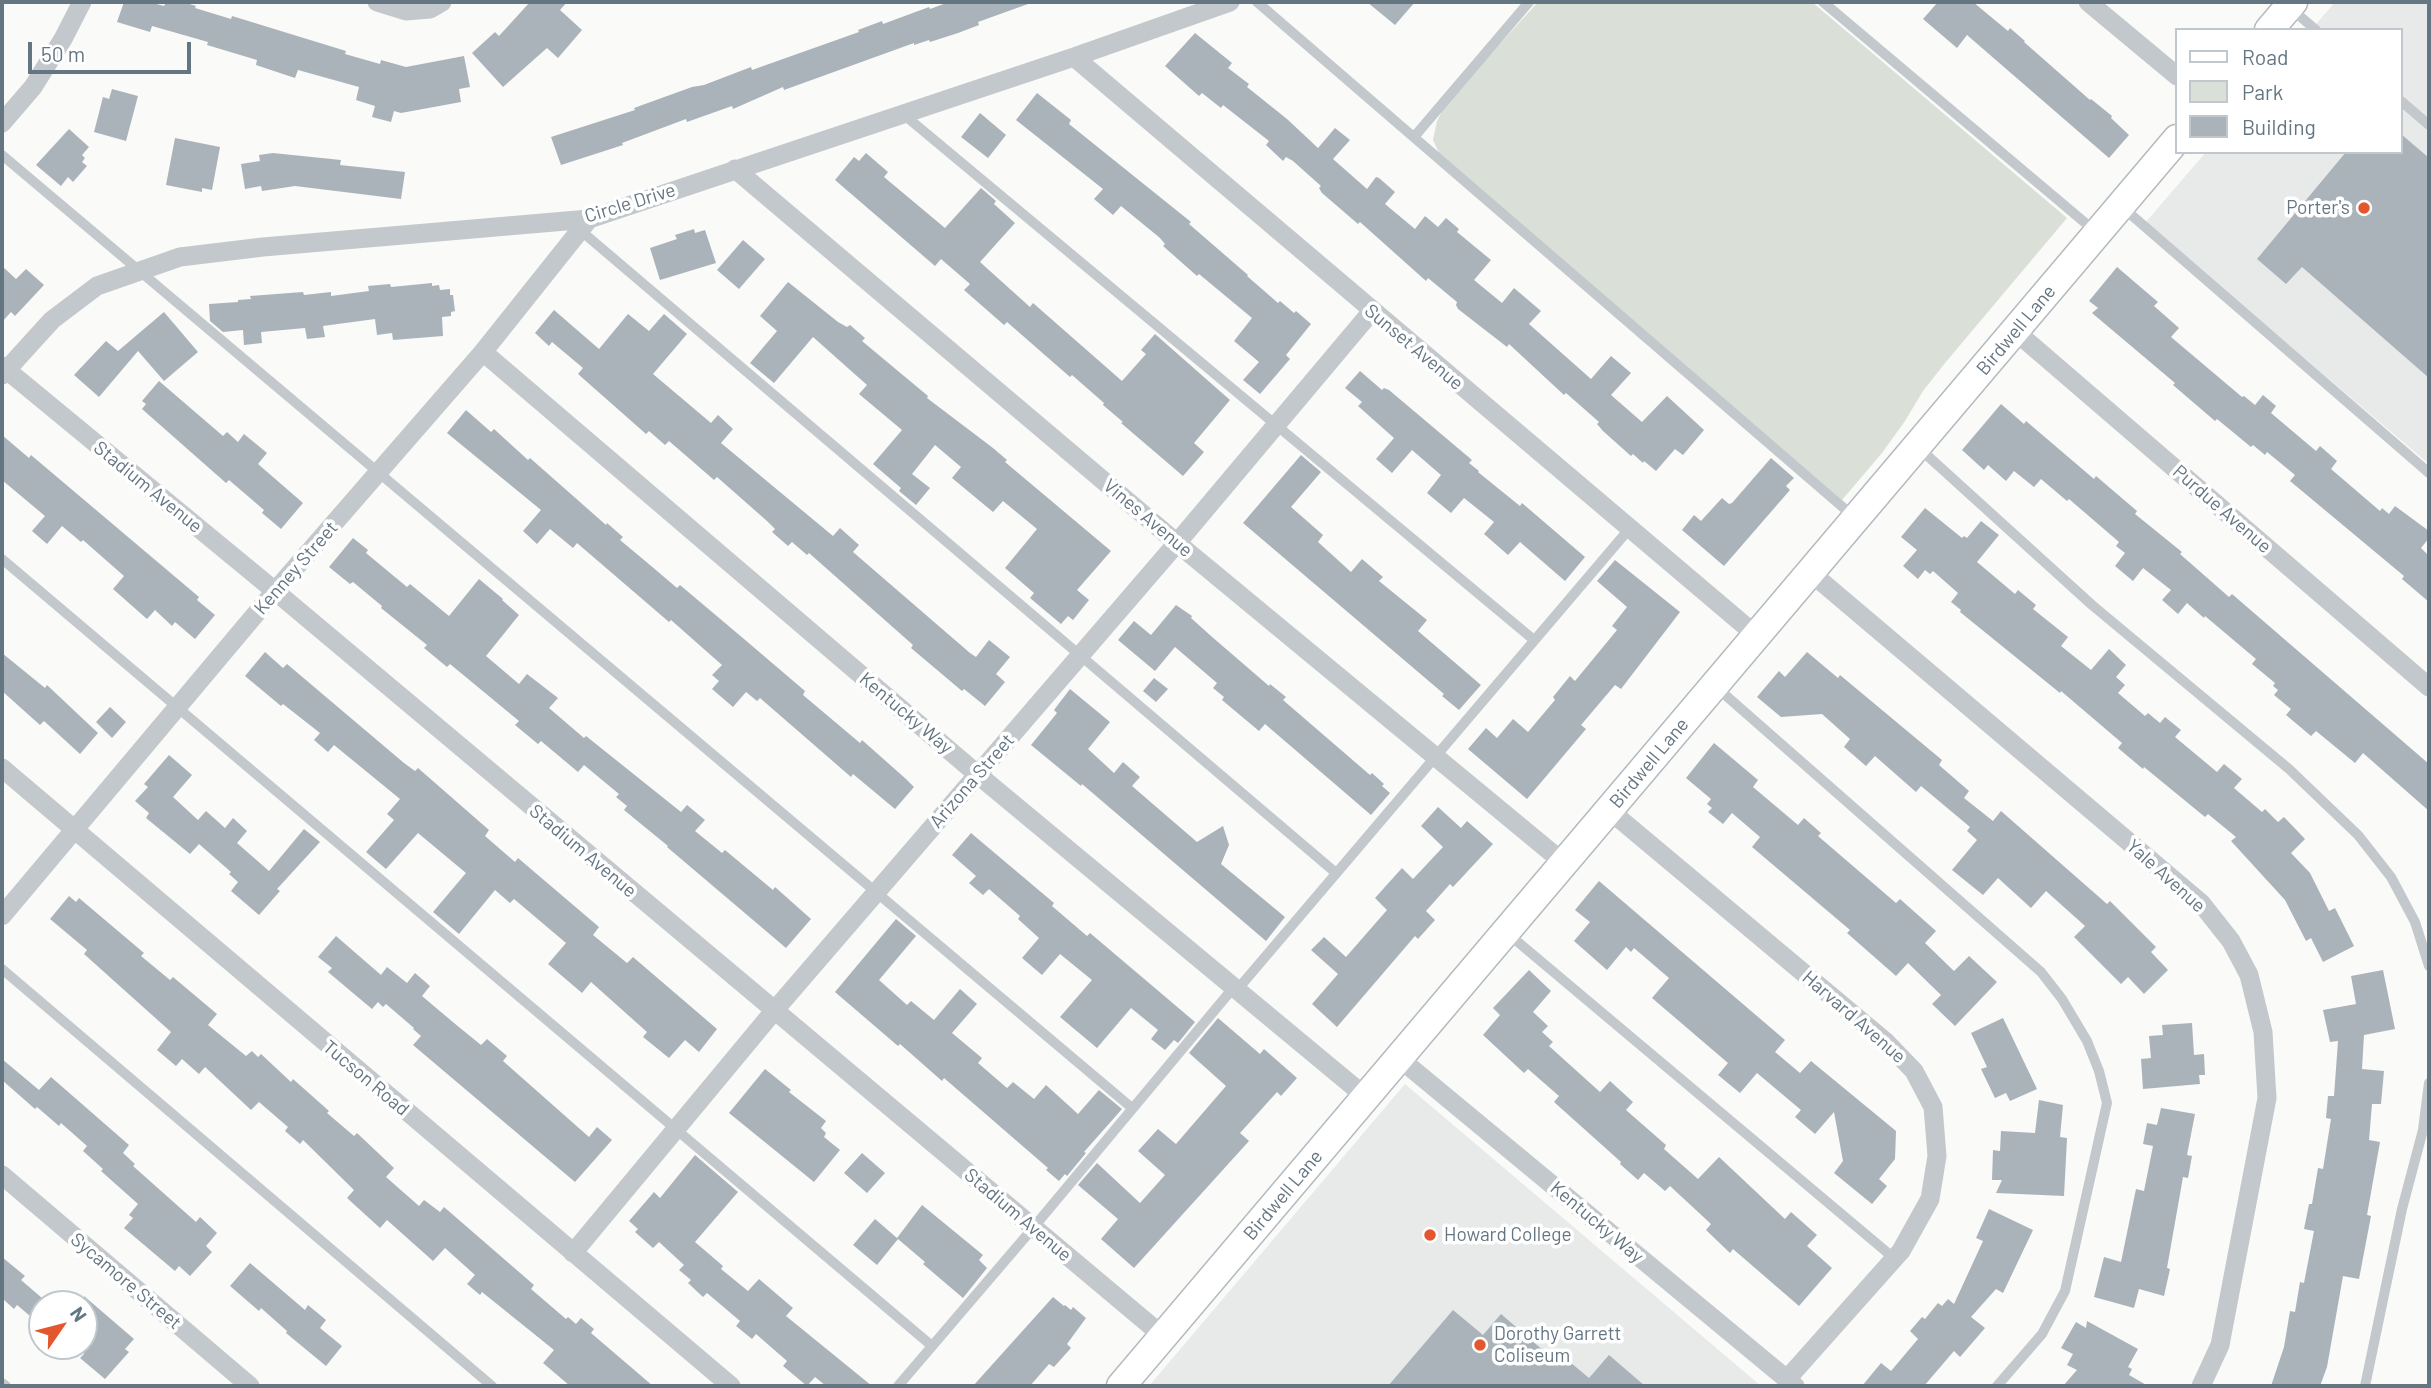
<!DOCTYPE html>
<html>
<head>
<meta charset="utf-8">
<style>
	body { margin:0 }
	#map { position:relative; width:2431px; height:1388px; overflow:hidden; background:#fafaf8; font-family:Barlow,sans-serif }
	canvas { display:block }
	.frame { position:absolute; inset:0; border:4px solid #657683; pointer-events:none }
	.legend { position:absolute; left:2175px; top:28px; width:228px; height:126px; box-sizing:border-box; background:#fff; border:2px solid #c1c8cd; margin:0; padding:9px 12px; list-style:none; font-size:21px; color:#657683 }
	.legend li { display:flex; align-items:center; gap:14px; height:35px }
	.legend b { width:35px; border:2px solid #c1c8cd }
	.north { position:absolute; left:28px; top:1290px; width:70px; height:70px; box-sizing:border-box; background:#fff; border:2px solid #c1c8cd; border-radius:50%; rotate:55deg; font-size:19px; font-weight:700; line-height:28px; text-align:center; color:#657683 }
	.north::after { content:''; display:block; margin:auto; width:24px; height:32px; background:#e4572e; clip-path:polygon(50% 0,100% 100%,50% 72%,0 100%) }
	.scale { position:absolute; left:28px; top:42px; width:163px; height:32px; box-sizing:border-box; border:4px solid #657683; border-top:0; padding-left:9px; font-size:21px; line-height:24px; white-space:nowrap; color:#657683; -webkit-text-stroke:5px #fff; paint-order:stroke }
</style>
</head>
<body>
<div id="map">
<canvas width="2431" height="1388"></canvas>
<div class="frame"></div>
<ul class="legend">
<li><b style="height:9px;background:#fff"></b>Road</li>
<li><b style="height:19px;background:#dadfd7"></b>Park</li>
<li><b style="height:19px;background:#aab3b9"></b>Building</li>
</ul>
<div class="north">N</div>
<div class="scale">50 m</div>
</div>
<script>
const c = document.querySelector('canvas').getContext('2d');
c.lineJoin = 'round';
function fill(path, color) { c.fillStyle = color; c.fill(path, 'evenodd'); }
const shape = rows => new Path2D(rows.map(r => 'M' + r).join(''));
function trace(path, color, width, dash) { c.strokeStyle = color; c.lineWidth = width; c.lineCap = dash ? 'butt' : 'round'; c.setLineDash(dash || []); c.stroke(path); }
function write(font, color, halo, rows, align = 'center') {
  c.font = font + ' Barlow,sans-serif'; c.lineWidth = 7; c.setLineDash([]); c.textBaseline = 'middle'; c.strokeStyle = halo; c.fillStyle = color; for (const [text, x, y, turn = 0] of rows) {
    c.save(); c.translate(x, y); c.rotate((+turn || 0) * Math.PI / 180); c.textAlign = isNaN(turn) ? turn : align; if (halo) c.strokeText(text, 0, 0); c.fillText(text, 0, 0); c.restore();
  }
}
const built = shape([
	[2335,2,2429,2,2429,464,2145,223,2206,152,2401,152,2401,30,2311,30],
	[1405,1084,1761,1386,1149,1386]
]);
const green = shape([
	[1538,2,1812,2,2067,218,1945,363,1923,391,1905,421,1882,453,1842,500,1440,155,1433,140,1437,121,1447,102]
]);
const building = shape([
	[124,2,149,2,164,6,166,2,183,2,196,6,195,8,231,19,232,16,346,51,345,54,380,64,381,60,406,67,464,56,470,87,459,89,461,102,401,113,394,111,391,122,372,117,375,106,356,100,359,87,298,70,295,78,256,65,257,60,207,45,208,42,152,26,150,32,117,22],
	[530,2,567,2,560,10,582,30,558,58,547,48,503,87,472,53,495,32,499,36],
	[949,2,1028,2,1028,4,978,22,979,25,958,33,930,42,929,40,914,45,914,43,784,90,783,87,733,109,732,106,687,122,686,119,622,143,623,145,561,165,551,137,635,110,634,108,692,87,704,85,751,67,752,70,859,32,858,30,882,21,883,24,929,7,930,9],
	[1367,2,1415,2,1395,25],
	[1938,2,1973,2,2008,31,2010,28,2025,41,2024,42,2090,100,2091,99,2112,116,2111,118,2129,135,2109,158,1967,35,1957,48,1923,19],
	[1195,33,1232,63,1228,68,1249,84,1247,87,1287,119,1318,148,1335,128,1350,140,1333,159,1367,189,1376,177,1379,178,1395,192,1385,204,1415,229,1425,216,1438,227,1446,218,1459,229,1457,232,1491,260,1474,280,1502,303,1514,288,1541,311,1529,324,1591,379,1611,356,1631,373,1611,395,1642,422,1667,396,1704,430,1683,455,1675,449,1656,471,1644,461,1643,463,1633,454,1631,456,1603,431,1597,424,1599,422,1566,393,1564,395,1509,344,1507,347,1458,309,1456,305,1457,302,1428,278,1426,281,1360,222,1358,224,1351,218,1322,193,1319,188,1321,186,1293,161,1286,157,1283,161,1266,145,1269,141,1223,105,1221,108,1202,93,1199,96,1165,66],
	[112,89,138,96,126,141,94,132,103,97,109,99],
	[1037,93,1071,120,1069,124,1191,222,1189,224,1248,275,1247,276,1278,303,1280,301,1294,313,1296,311,1311,324,1286,355,1290,359,1260,394,1243,380,1259,362,1234,341,1252,318,1199,274,1197,276,1163,246,1165,244,1160,238,1121,206,1113,215,1094,199,1103,189,1016,120],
	[980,113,1006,135,988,158,961,137],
	[69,129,89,147,82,155,85,158,82,162,87,166,73,182,68,177,61,186,36,165],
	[2401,134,2429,158,2429,378,2302,267,2286,284,2257,259,2346,152,2401,152],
	[175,138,220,147,212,190,202,188,202,192,166,185],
	[273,153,341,160,340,165,405,172,401,199,295,186,262,191,261,186,245,189,241,164,260,161,259,155],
	[866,153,888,172,884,177,945,228,981,188,996,201,994,204,1015,223,980,262,1030,307,1033,303,1122,381,1146,354,1141,350,1155,334,1230,400,1194,443,1204,452,1183,476,1121,423,1123,422,1103,405,1104,403,1072,375,1070,377,1007,322,1004,325,964,290,970,284,941,259,935,266,835,180,854,157,859,161],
	[694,229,695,233,705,230,716,263,660,280,650,248,677,239,675,235],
	[743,240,765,259,739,289,717,270],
	[2,266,16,279,26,269,44,285,15,316,11,312,2,322],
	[2117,267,2158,302,2154,306,2179,328,2171,337,2242,397,2244,396,2255,405,2263,395,2276,406,2271,413,2316,451,2320,446,2337,461,2331,469,2380,511,2382,508,2389,514,2395,506,2429,531,2429,538,2421,548,2429,556,2429,602,2402,579,2404,576,2290,481,2295,475,2267,452,2265,455,2253,445,2251,447,2217,419,2215,421,2173,385,2175,383,2092,313,2098,308,2089,301],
	[788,282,838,322,847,327,850,325,865,338,862,341,928,396,927,398,993,448,1007,460,1005,462,1111,551,1077,590,1089,600,1073,620,1068,616,1061,624,1030,598,1034,593,1005,568,1037,529,1003,501,993,512,952,478,961,467,935,445,912,474,930,488,916,505,899,491,901,488,873,464,902,430,859,394,867,385,813,337,774,383,750,363,777,331,760,316],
	[432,283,432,286,439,285,440,290,450,289,450,295,453,295,455,311,451,312,451,316,442,317,443,336,393,340,392,333,377,335,375,319,323,326,325,337,307,339,305,328,261,332,262,343,244,345,243,330,223,332,210,321,209,304,238,302,238,300,251,299,250,296,303,292,304,295,331,292,331,296,369,291,368,286,390,284,391,287],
	[554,310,599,349,628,314,649,331,664,314,687,334,653,374,711,423,718,415,733,429,721,443,833,536,840,528,859,545,853,552,970,653,976,657,989,640,1010,657,996,674,1005,682,985,706,964,689,962,691,911,648,913,645,809,553,807,555,792,542,788,546,772,532,775,529,767,521,717,477,714,480,669,441,665,445,649,431,646,434,578,374,583,368,552,342,549,346,535,333],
	[164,312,198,352,164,381,138,351,99,397,74,375,106,341,118,351],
	[1360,371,1382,390,1384,388,1389,390,1472,460,1469,463,1479,471,1478,472,1520,506,1522,503,1585,557,1565,581,1520,542,1508,555,1484,534,1494,522,1464,498,1451,513,1427,493,1441,475,1412,450,1392,473,1376,459,1394,438,1358,406,1362,402,1345,388],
	[159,381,223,436,227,432,238,442,244,434,267,453,258,464,303,503,281,529,262,513,264,510,229,480,226,483,142,409,146,404,142,401],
	[2001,404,2024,424,2026,421,2094,479,2096,476,2137,511,2135,514,2182,552,2180,554,2229,597,2232,594,2429,764,2429,811,2363,753,2355,763,2316,731,2311,736,2286,715,2291,709,2274,695,2278,690,2273,686,2275,683,2252,664,2256,659,2205,616,2204,618,2187,603,2178,614,2162,600,2171,590,2143,568,2133,581,2115,566,2125,553,2116,546,2119,542,2069,499,2067,501,2041,479,2034,487,2014,471,2006,481,1988,465,1984,470,1962,450],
	[466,410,491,432,494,429,528,460,530,458,606,525,607,523,623,537,620,540,650,565,677,588,680,585,744,639,805,691,803,695,860,743,862,740,906,779,914,787,895,809,853,774,851,777,760,698,757,701,746,692,733,707,712,689,719,681,712,675,722,665,671,620,669,622,577,543,573,548,550,529,537,544,523,531,541,510,447,433],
	[2,435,29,458,31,455,199,597,197,600,215,615,195,639,175,622,172,626,155,610,147,619,113,589,124,576,83,540,81,542,62,526,47,544,32,531,45,516,2,480],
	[1301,455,1321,472,1291,507,1323,535,1318,542,1351,572,1362,559,1383,577,1379,581,1427,620,1418,631,1481,685,1459,710,1442,696,1444,694,1243,523],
	[1771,458,1794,478,1786,486,1790,490,1724,566,1682,530,1694,515,1701,521,1722,498,1729,504,1732,503],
	[1925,508,1962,538,1964,536,1967,538,1981,521,1999,535,1977,562,2015,594,2018,590,2036,605,2033,609,2068,637,2061,646,2091,670,2109,649,2126,665,2116,677,2125,685,2118,693,2145,716,2148,713,2160,723,2165,717,2181,730,2175,737,2217,772,2224,764,2242,779,2234,788,2262,812,2265,809,2278,822,2284,817,2305,839,2291,853,2310,873,2329,911,2335,908,2354,946,2323,962,2311,938,2306,941,2285,900,2231,841,2236,837,2208,814,2205,817,2144,767,2143,769,2118,748,2122,743,2061,691,2060,693,1960,612,1961,610,1951,602,1958,593,1933,571,1930,574,1925,570,1918,579,1903,566,1917,550,1901,537],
	[353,538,368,550,366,553,407,587,410,584,449,616,479,579,503,599,502,600,519,615,486,656,519,684,527,674,558,698,549,708,584,738,586,736,681,812,687,805,705,820,695,831,722,853,725,850,773,890,775,887,811,919,786,948,667,847,668,846,624,810,627,806,616,797,619,794,584,765,578,772,541,741,538,744,515,725,519,721,450,664,447,667,424,648,427,645,381,608,382,606,353,582,350,584,329,567],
	[1615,560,1680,612,1621,689,1615,685,1581,725,1586,729,1527,799,1468,749,1486,728,1497,738,1513,719,1528,732,1555,700,1553,697,1570,676,1575,681,1617,630,1612,626,1627,607,1597,581],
	[1176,605,1192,616,1191,618,1211,636,1269,686,1270,684,1286,697,1283,700,1370,775,1372,773,1384,784,1382,786,1390,793,1371,815,1265,724,1259,731,1222,700,1224,697,1213,688,1217,683,1175,647,1155,671,1118,640,1134,621,1151,635],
	[265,652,283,668,287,664,404,763,415,771,418,768,489,830,485,836,515,862,518,858,599,927,593,935,627,963,633,957,717,1029,699,1052,685,1040,669,1058,643,1037,647,1032,591,982,582,993,548,964,566,943,514,899,510,903,495,890,459,934,433,912,466,873,418,833,386,869,366,852,394,820,387,814,400,799,334,745,328,752,314,740,320,733,283,704,281,706,245,676],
	[1807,652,1838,678,1840,675,1942,760,1939,765,1969,791,1964,798,1993,821,2001,811,2107,904,2110,901,2156,947,2151,952,2168,970,2144,994,2128,977,2121,984,2074,937,2085,926,2046,891,2031,908,1998,878,1983,895,1952,870,1977,840,1967,831,1970,827,1921,786,1916,792,1875,756,1866,766,1844,747,1850,739,1822,714,1781,717,1757,697,1779,671,1785,677],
	[2,653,45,688,47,685,98,733,80,754,44,721,40,725,2,691],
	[1154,678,1168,689,1156,702,1143,691],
	[1070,689,1110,722,1088,749,1114,773,1123,762,1140,777,1132,786,1197,842,1223,826,1229,845,1221,864,1285,917,1266,941,1082,784,1081,786,1031,745,1057,713,1054,710],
	[110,707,126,722,112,738,96,722],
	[1714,743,1758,780,1753,787,1798,825,1804,818,1821,833,1818,836,1896,903,1900,899,1936,931,1925,943,1954,971,1969,956,1997,982,1955,1026,1932,1004,1941,995,1908,963,1896,976,1847,933,1850,930,1752,847,1760,837,1732,813,1723,824,1708,812,1712,808,1707,804,1711,799,1686,778],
	[169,755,192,775,173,797,198,820,206,811,225,828,233,818,247,831,237,843,269,871,304,829,320,842,277,889,280,891,259,915,231,891,238,882,229,874,231,872,199,844,190,854,146,818,149,813,135,801,148,787,144,784],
	[1438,807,1461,828,1467,821,1493,844,1453,887,1450,884,1426,911,1435,920,1418,939,1415,936,1337,1027,1312,1004,1338,974,1311,950,1324,937,1346,957,1387,910,1375,898,1402,868,1413,879,1443,847,1421,826],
	[971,833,1054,903,1052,906,1087,936,1090,933,1195,1022,1178,1043,1174,1040,1165,1050,1151,1039,1158,1030,1131,1008,1097,1048,1060,1017,1092,980,1060,954,1042,975,1022,958,1039,938,1018,919,1020,916,989,889,983,895,969,883,976,876,952,855],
	[1599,881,1785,1040,1775,1052,1800,1073,1811,1061,1896,1131,1895,1159,1879,1179,1887,1186,1872,1204,1834,1173,1843,1161,1834,1112,1815,1134,1795,1117,1801,1110,1757,1073,1740,1093,1718,1075,1728,1063,1652,998,1669,978,1634,948,1631,952,1626,947,1607,970,1574,941,1590,922,1575,910],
	[69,896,76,902,79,898,144,953,141,956,170,980,173,977,217,1014,208,1025,246,1056,252,1051,258,1057,261,1054,291,1082,293,1079,329,1111,327,1113,354,1136,357,1133,394,1168,386,1177,419,1206,424,1200,440,1212,444,1207,534,1285,531,1289,566,1319,568,1317,576,1324,581,1318,594,1329,591,1333,653,1386,570,1386,543,1363,554,1350,482,1292,480,1295,467,1284,475,1275,445,1248,433,1261,387,1220,380,1228,347,1198,354,1190,303,1140,300,1144,285,1131,288,1127,259,1102,251,1110,205,1067,199,1074,182,1059,176,1066,157,1050,171,1032,84,954,87,950,50,919],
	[896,919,916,936,879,980,907,1005,911,1001,934,1020,960,989,977,1004,952,1033,982,1058,978,1063,1007,1088,1013,1082,1034,1099,1046,1085,1078,1114,1099,1090,1122,1109,1084,1152,1086,1153,1067,1176,1065,1174,1059,1181,1046,1170,1048,1168,944,1078,942,1081,900,1044,898,1046,835,992],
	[336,936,381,975,387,967,407,983,415,973,430,986,422,996,454,1023,481,1045,487,1039,507,1056,503,1061,589,1137,597,1127,612,1140,575,1182,413,1045,421,1036,413,1029,414,1028,386,1004,383,1007,378,1002,372,1009,328,972,332,968,318,957],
	[1529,970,1551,991,1533,1012,1548,1026,1542,1032,1553,1042,1549,1046,1600,1092,1610,1081,1633,1102,1626,1110,1666,1145,1664,1149,1698,1179,1719,1157,1785,1219,1791,1212,1817,1235,1807,1246,1832,1268,1799,1306,1733,1249,1730,1253,1706,1230,1711,1224,1670,1186,1665,1191,1644,1173,1638,1180,1620,1164,1621,1162,1554,1102,1559,1096,1528,1069,1524,1073,1483,1035,1500,1015,1493,1008],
	[2383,970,2395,1029,2364,1035,2362,1069,2384,1071,2381,1104,2372,1104,2369,1140,2380,1142,2367,1215,2371,1216,2359,1279,2343,1276,2327,1367,2320,1386,2271,1386,2284,1347,2290,1311,2295,1312,2300,1282,2304,1283,2314,1231,2304,1229,2309,1204,2312,1204,2318,1168,2323,1169,2331,1119,2326,1118,2328,1096,2334,1096,2338,1041,2330,1042,2323,1010,2356,1004,2351,976],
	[1218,1018,1260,1054,1264,1049,1297,1078,1281,1096,1277,1092,1240,1133,1249,1141,1134,1268,1101,1239,1118,1219,1078,1185,1097,1163,1140,1203,1165,1175,1138,1151,1158,1129,1176,1144,1226,1086,1189,1053],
	[2003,1018,2037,1089,2010,1101,2006,1093,1995,1098,1981,1069,1987,1067,1971,1033],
	[2192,1023,2194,1055,2204,1054,2205,1075,2199,1075,2200,1084,2143,1089,2141,1059,2151,1058,2149,1036,2163,1035,2162,1025],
	[2,1059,39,1090,51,1077,129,1145,123,1153,135,1164,133,1166,196,1222,200,1217,217,1233,206,1246,212,1252,190,1276,179,1266,175,1271,124,1228,133,1218,129,1215,138,1204,101,1171,103,1169,83,1151,87,1146,61,1123,59,1126,37,1107,35,1109,2,1080],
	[765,1069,791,1090,789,1092,826,1121,821,1128,826,1133,824,1137,840,1150,814,1182,729,1113],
	[2039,1100,2063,1105,2060,1137,2067,1138,2064,1196,1996,1193,2002,1180,1992,1180,1993,1150,2000,1151,2001,1131,2035,1133],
	[2161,1108,2195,1114,2187,1155,2192,1156,2188,1178,2183,1177,2167,1268,2170,1269,2164,1296,2139,1289,2134,1308,2094,1297,2104,1257,2121,1262,2136,1189,2144,1191,2153,1146,2143,1144,2147,1123,2157,1125],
	[862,1153,885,1173,867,1193,844,1173],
	[695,1155,738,1192,695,1242,723,1266,721,1269,748,1291,759,1279,793,1308,786,1316,872,1386,826,1386,815,1377,807,1386,783,1366,787,1361,756,1334,752,1339,736,1326,740,1321,707,1293,703,1297,688,1283,691,1280,679,1270,684,1265,659,1242,653,1248,635,1232,638,1229,629,1221,654,1192,660,1198],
	[922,1205,983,1255,979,1260,987,1268,963,1298,923,1264,925,1262,898,1239,877,1265,853,1245,875,1219,897,1238],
	[1989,1209,2033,1230,2003,1293,1996,1289,1971,1317,1985,1328,1960,1357,1954,1351,1924,1386,1862,1386,1881,1363,1891,1371,1918,1339,1910,1331,1922,1317,1925,1319,1938,1303,1942,1306,1948,1299,1954,1304,1983,1241,1976,1238],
	[2,1257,25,1276,21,1280,42,1298,42,1326,17,1305,14,1309,4,1300,2,1303],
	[250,1263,305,1310,308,1305,326,1320,320,1328,342,1346,326,1366,286,1333,287,1331,261,1308,259,1311,230,1286],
	[84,1296,134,1339,125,1349,129,1352,105,1379,80,1358,84,1354],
	[1053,1297,1064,1306,1065,1305,1071,1310,1073,1307,1086,1318,1067,1344,1071,1348,1054,1367,1049,1364,1030,1386,973,1386],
	[1453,1310,1483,1335,1501,1314,1559,1364,1564,1357,1589,1378,1609,1355,1645,1386,1388,1386],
	[2087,1321,2138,1349,2128,1367,2132,1369,2129,1375,2148,1386,2063,1386,2077,1370,2067,1365,2073,1354,2061,1348,2076,1322,2086,1328]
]);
const lane = shape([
	[1257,2,1853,516],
	[1823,2,2096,232],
	[2289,7,2316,30],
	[2401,101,2429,125],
	[903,114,1534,640],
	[1414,137,1529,2],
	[2,155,1132,1108],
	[2121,206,2429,473],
	[580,230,1336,873],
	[1920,449,2092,605,2289,769,2358,835,2391,877,2415,922,2429,966],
	[2,559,932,1346],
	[1715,686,2041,972,2062,999,2087,1041,2099,1071,2107,1103,2065,1291,2042,1334,1997,1386],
	[1506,932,1895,1259],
	[2,969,492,1386],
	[1237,990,1630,528],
	[2,1383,6,1386],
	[898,1386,1033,1228,1234,987],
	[2365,1386,2402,1209,2423,1130,2429,1083]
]);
const street = shape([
	[377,2,406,11,430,9,442,2],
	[2088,2,2177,76],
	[1074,57,1757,636],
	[2,123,33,87,63,39,82,2],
	[735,169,1177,543,1564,863],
	[2015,331,2429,687],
	[483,352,977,774,1366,1097],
	[2,366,275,591,1163,1336],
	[2,375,52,320,97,286,180,257,263,247,589,219,1074,57,1230,2],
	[1810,572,2201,903,2231,941,2249,975,2263,1032,2267,1098,2220,1345,2201,1386],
	[2,768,731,1386],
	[1609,810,1886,1042,1914,1071,1933,1107,1937,1156,1930,1199,1901,1251,1787,1379],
	[2,916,275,591,483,352,589,219],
	[1399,1058,1795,1386],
	[2,1175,250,1386],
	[573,1253,774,1011,1177,543,1372,311]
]);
const secondary = shape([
	[2269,30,2293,2],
	[1121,1386,2177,139]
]);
const markers = [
	[2364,208,7,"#e4572e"],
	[1430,1235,7,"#e4572e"],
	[1480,1345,7,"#e4572e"]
];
const streetNames = [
	["Circle Drive",630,203,-17],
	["Birdwell Lane",2016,330,-50],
	["Sunset Avenue",1414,347,40],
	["Stadium Avenue",148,487,39],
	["Purdue Avenue",2222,509,41],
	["Vines Avenue",1148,518,40],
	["Kenney Street",296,568,-49],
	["Kentucky Way",906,713,40],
	["Birdwell Lane",1649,763,-50],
	["Arizona Street",972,781,-49],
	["Stadium Avenue",583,851,40],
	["Yale Avenue",2166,876,42],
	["Harvard Avenue",1854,1017,41],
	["Tucson Road",366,1078,40],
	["Birdwell Lane",1283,1195,-50],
	["Stadium Avenue",1018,1215,40],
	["Kentucky Way",1597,1222,40],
	["Sycamore Street",126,1281,40]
];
const poiNames = [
	["Porter's",2350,208,"right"],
	["Howard College",1444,1235],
	["Dorothy Garrett",1494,1334],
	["Coliseum",1494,1356]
];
fill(built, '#e8e9e9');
fill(green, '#dadfd7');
fill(building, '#aab3b9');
trace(secondary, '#b3babf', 31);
trace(lane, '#c3c8cc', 10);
trace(street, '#c3c8cc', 19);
trace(secondary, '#fff', 28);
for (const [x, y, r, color] of markers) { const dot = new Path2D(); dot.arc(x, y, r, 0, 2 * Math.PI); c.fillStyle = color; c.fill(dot); trace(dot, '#fff', 2.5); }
write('19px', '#657683', '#fff', streetNames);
write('19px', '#657683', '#fff', poiNames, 'left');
</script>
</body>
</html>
